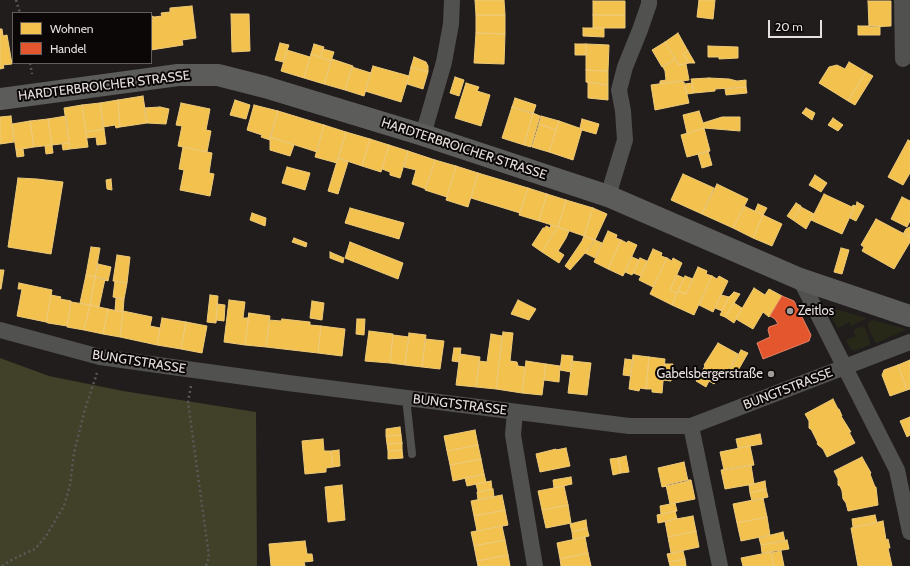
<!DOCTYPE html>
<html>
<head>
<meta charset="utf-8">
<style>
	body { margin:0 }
	#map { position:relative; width:910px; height:566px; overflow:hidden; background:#211d1c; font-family:Cabin,sans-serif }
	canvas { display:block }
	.legend { position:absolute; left:12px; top:12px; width:140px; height:52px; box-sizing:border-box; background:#0b0706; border:1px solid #635e5c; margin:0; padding:5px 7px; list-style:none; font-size:12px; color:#e6e0de }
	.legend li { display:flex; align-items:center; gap:8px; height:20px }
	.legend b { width:20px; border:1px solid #635e5c }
	.scale { position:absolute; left:768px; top:20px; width:54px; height:18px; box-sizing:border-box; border:2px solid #e6e0de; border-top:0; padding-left:5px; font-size:12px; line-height:14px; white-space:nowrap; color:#e6e0de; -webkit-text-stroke:3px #0b0706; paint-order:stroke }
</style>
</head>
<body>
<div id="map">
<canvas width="910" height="566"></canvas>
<ul class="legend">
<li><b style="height:11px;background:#f2c14e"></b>Wohnen</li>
<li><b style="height:11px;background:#e4572e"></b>Handel</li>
</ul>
<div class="scale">20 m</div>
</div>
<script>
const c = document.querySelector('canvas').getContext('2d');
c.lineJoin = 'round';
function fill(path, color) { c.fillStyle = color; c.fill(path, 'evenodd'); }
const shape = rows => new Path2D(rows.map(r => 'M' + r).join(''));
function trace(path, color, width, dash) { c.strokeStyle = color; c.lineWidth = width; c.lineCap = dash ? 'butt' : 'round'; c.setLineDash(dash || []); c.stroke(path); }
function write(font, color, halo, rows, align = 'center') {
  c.font = font + ' Cabin,sans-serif'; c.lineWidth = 4; c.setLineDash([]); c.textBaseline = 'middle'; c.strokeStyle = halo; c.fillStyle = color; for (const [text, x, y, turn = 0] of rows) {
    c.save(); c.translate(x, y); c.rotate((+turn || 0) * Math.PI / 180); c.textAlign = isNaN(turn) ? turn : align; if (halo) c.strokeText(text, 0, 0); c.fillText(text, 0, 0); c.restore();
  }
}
const green = shape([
	[828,307,866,318,866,319,851,326,849,322,838,328,827,309],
	[873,320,905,329,905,330,877,343,875,342,868,327,869,322],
	[862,326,865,328,870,343,870,345,854,351,850,348,846,340,856,336,853,330]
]);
const forest = shape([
	[0,358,49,376,123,391,256,412,257,566,0,566]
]);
const homes = shape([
	[475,0,504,0,505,15,476,15,475,0],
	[699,0,715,0,713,19,697,17,699,0],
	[593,1,625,1,625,15,593,15,593,1],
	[868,1,891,1,891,26,869,27,868,1],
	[192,6,196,38,182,40,183,45,151,50,151,20,153,20,152,16,154,17,162,16,161,13,170,12,170,8,192,6],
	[231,14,249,14,250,51,232,52,231,14],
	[476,15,505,15,505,34,476,33,476,15],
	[593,15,625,15,625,28,593,28,593,15],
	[858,26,880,26,880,35,858,35,858,26],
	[583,28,604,28,604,37,583,36,583,28],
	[0,29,2,29,3,36,7,35,12,64,3,65,4,68,0,69,0,29],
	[476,33,505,34,504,64,474,63,476,33],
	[678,33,688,51,683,54,689,63,679,65,665,42,678,33],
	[665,42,675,59,662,67,652,50,665,42],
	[280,43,289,45,283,62,275,60,280,43],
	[314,44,324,47,320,57,311,54,314,44],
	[575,44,586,44,586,55,575,55,575,44],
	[586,44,609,45,608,71,586,70,586,44],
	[708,46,738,47,738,58,719,59,719,57,708,57,708,46],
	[323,49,334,52,331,61,320,57,323,49],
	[287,50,310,57,304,78,281,71,287,50],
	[688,51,695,63,689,63,683,54,688,51],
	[311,54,331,61,324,84,304,78,311,54],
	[414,57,426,62,428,66,428,72,411,67,414,57],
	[332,59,353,66,345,90,324,84,332,59],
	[675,59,679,65,686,64,689,80,660,84,660,81,666,80,665,71,663,67,675,59],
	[849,62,866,72,848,101,819,83,829,67,837,65,845,69,849,62],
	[373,66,409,76,401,102,365,91,373,66],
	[352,67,371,73,364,96,345,90,352,67],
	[411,67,428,72,423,89,407,84,411,67],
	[586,70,608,71,608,85,586,82,586,70],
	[866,72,873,76,855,105,848,101,866,72],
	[455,77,464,80,459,96,450,93,455,77],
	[709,78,729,79,737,81,746,80,746,87,715,89,715,91,694,93,691,79,709,78],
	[680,81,684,82,689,103,655,110,651,85,680,81],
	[588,82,608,85,608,100,588,98,588,82],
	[466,83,479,87,477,91,490,95,481,126,455,118,466,83],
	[692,83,694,93,687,94,685,84,692,83],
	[746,87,747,93,726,95,725,89,746,87],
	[143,96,147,123,120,127,118,100,143,96],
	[515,98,536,105,533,114,512,107,515,98],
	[118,100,120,127,116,128,115,125,103,127,100,103,118,100],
	[235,100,250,105,246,119,230,115,235,100],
	[100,103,104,129,86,132,82,105,100,103],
	[181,103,210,109,206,130,211,131,207,152,178,146,182,126,176,125,181,103],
	[82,105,88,147,70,149,64,108,82,105],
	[254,105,278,111,270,140,261,137,262,135,247,130,254,105],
	[160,107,169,109,166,124,147,123,144,108,160,107],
	[512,107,533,113,524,145,502,138,512,107],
	[806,108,815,113,812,120,802,113,806,108],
	[278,111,324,125,317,152,270,137,278,111],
	[699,111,703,123,722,117,740,117,740,131,704,128,687,133,683,115,699,111],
	[533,113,540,116,531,147,524,145,533,113],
	[11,116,14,142,0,144,0,117,11,116],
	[66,116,69,143,52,145,48,119,66,116],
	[541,116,559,121,556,130,539,124,541,116],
	[833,118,843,125,838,131,828,125,833,118],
	[48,119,52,145,34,147,30,121,48,119],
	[582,119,599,124,596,134,582,130,582,129,580,128,582,119],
	[30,121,34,147,16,150,12,124,30,121],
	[559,121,582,129,573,160,549,152,559,121],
	[539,124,556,130,549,152,532,147,539,124],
	[324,125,346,132,337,163,315,157,324,125],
	[704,128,710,151,687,157,681,135,704,128],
	[104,129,106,144,97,145,96,137,87,138,86,132,104,129],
	[346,132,370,139,362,166,338,158,346,132],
	[270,137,294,145,290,156,270,150,270,137],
	[370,139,389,145,381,172,362,166,370,139],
	[908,140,910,141,910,173,903,185,888,177,908,140],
	[69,143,70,149,63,150,62,144,69,143],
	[52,145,53,153,46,154,45,146,52,145],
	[389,145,408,151,400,178,390,175,390,172,382,169,389,145],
	[183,147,212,153,209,173,214,174,210,196,180,190,184,170,179,169,183,147],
	[23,149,24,156,17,157,16,150,23,149],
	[408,151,435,160,426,189,412,184,416,170,404,167,408,151],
	[708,151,712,165,702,168,698,154,708,151],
	[338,158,348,162,338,194,328,191,338,158],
	[435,160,456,166,447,197,425,190,435,160],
	[456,166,478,173,468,207,446,200,456,166],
	[287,167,310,173,305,190,282,183,287,167],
	[478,173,528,188,520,213,471,198,478,173],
	[683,174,714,188,702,214,671,200,683,174],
	[815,175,827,183,821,192,809,185,815,175],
	[18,178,37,179,63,182,51,254,8,247,18,178],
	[111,179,112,190,107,189,106,180,111,179],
	[717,184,748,199,733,228,702,214,717,184],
	[528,188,547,194,539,221,519,215,528,188],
	[547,194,566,200,558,227,539,221,547,194],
	[824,194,854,208,842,234,811,220,824,194],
	[902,197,910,201,910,221,907,227,891,219,902,197],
	[566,200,593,208,584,236,558,227,566,200],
	[857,202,864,206,856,221,850,218,854,208,852,207,853,205,856,206,857,202],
	[796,203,801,206,793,220,787,216,796,203],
	[758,204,767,208,763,215,755,211,758,204],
	[744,206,763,215,753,238,733,228,744,206],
	[801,207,814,214,806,229,793,220,801,207],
	[350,208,404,223,399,239,345,223,350,208],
	[593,208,607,214,595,240,584,236,593,208],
	[252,213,266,218,265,226,250,220,252,213],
	[763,215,782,224,772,246,753,238,763,215],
	[876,219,910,237,910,242,894,269,862,251,864,247,861,245,876,219],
	[551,225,558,227,557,228,542,252,532,245,543,228,545,228,546,226,550,228,551,225],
	[558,227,569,231,566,238,558,251,564,255,559,263,542,252,558,227],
	[910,227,910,237,903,234,906,229,910,227],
	[608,231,617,235,616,238,621,240,608,269,594,262,608,231],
	[584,236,595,240,593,244,570,270,565,266,582,241,584,236],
	[294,238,307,243,306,247,292,242,294,238],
	[595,240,602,243,595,258,585,253,595,240],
	[621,240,627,243,628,241,637,245,623,276,608,269,621,240],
	[350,242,403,263,398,279,345,258,350,242],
	[91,247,100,248,95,277,86,275,91,247],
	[841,248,849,250,842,274,834,272,841,248],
	[653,249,662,253,661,256,667,258,653,287,639,280,653,249],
	[330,252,344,258,343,263,330,258,330,252],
	[117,255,130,257,127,283,113,281,117,255],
	[632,257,639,260,632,275,625,272,632,257],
	[640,258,647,261,641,276,633,273,640,258],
	[667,258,672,261,673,258,682,263,670,290,677,293,672,305,650,294,667,258],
	[98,264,111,267,108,281,95,277,98,264],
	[698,267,707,271,706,274,712,276,694,315,672,305,678,291,686,294,698,267],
	[0,270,4,270,1,289,0,289,0,270],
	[86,275,95,277,90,305,80,303,86,275],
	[677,275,684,278,677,293,670,290,677,275],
	[685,276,693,279,686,294,678,291,685,276],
	[712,276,717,279,719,276,728,281,713,312,699,305,712,276],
	[95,277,105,279,99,307,90,305,95,277],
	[115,281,127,283,124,299,113,297,115,281],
	[19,283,52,290,46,322,17,316,22,289,18,289,19,283],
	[754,288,765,295,769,289,782,296,769,317,763,312,753,329,736,319,754,288],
	[734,292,740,294,725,317,720,315,729,297,734,292],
	[51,295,61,297,60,299,71,301,67,326,48,323,46,322,51,295],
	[210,295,218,296,216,323,207,322,210,295],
	[721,295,729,297,722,311,715,308,721,295],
	[116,298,124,299,123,312,115,310,116,298],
	[229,300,245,302,243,318,248,318,249,313,245,345,224,342,229,300],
	[518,300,536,309,529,320,511,314,518,300],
	[312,301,324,303,322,320,310,318,312,301],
	[71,302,90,305,84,330,67,327,71,302],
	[734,303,742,308,734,323,725,317,734,303],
	[217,304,225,305,224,321,216,320,217,304],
	[90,305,108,309,103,334,84,330,90,305],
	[108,309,123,312,120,337,103,334,108,309],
	[123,311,152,317,150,326,160,328,157,345,120,337,123,311],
	[249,313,270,316,266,347,245,345,249,313],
	[162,318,186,322,181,349,157,345,162,318],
	[282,319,310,322,310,325,321,326,318,353,266,347,269,320,281,321,282,319],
	[357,319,365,319,364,335,356,334,357,319],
	[186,322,207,326,202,353,181,349,186,322],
	[321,326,345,329,342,356,318,353,321,326],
	[369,331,393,334,390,363,365,361,369,331],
	[503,332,513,333,510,361,517,362,518,366,525,367,522,393,496,389,503,332],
	[409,333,426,335,422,367,405,365,409,333],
	[491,334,502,336,496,389,476,387,479,361,487,362,491,334],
	[393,335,409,337,405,365,390,363,393,335],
	[425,339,444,341,440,369,422,367,425,339],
	[718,343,738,354,725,377,718,378,714,384,709,381,706,387,696,381,705,366,704,365,718,343],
	[454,348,461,348,459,362,452,361,454,348],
	[741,350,748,353,736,374,729,371,741,350],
	[460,354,480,357,476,387,456,385,460,354],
	[562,355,573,356,571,372,560,370,562,355],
	[633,355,649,357,646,389,640,388,639,391,629,389,633,355],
	[649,357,665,359,662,393,652,392,652,389,646,389,649,357],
	[625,359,633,360,631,376,623,375,625,359],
	[910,360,910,389,907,390,898,365,910,360],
	[526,361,546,364,542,395,522,393,526,361],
	[572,361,591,363,587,395,568,393,572,361],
	[546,364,560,366,559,382,544,380,546,364],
	[665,364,673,364,671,381,663,380,665,364],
	[898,365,907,390,890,396,882,375,884,370,898,365],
	[833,399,838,409,839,409,842,416,841,416,851,432,849,432,855,443,827,457,823,449,818,445,817,443,818,443,811,429,810,429,809,428,809,421,805,414,833,399],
	[910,417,910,435,907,437,900,421,910,417],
	[400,427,401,435,386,436,386,429,400,427],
	[475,430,478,445,447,451,444,436,475,430],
	[760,434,762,444,738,448,736,439,760,434],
	[401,435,402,443,387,444,386,436,401,435],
	[323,439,324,451,331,451,333,467,326,468,326,472,305,474,302,441,323,439],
	[402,443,402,450,388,451,387,444,402,443],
	[478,445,481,459,450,465,447,451,478,445],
	[750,446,754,465,724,470,720,452,750,446],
	[566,448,570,466,540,472,536,454,556,449,556,450,566,448],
	[339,450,340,466,333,467,331,451,339,450],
	[402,450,403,458,388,459,388,451,402,450],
	[626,456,629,472,621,473,618,458,626,456],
	[862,457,871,473,870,474,875,487,876,487,878,505,848,511,846,503,843,499,842,491,840,486,839,486,838,485,838,479,834,471,862,457],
	[618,458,621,473,613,475,610,459,618,458],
	[481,459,484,474,453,481,450,465,481,459],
	[684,462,688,481,662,487,658,468,684,462],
	[751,465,754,484,725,489,721,470,751,465],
	[484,474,486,482,467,486,465,478,484,474],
	[571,477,572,484,554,488,553,480,571,477],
	[687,480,691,480,695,499,670,504,666,485,687,480],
	[491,481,492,489,478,492,476,484,491,481],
	[765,481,766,489,750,493,749,485,765,481],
	[342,485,345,520,328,522,325,487,342,485],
	[564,486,568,505,542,510,538,491,564,486],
	[493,489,494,497,478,500,477,492,493,489],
	[766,489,768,497,752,501,750,493,766,489],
	[502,495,505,510,474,516,471,501,502,495],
	[763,498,767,517,737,523,733,504,763,498],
	[675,503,677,511,661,514,660,506,675,503],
	[568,505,571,523,546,528,542,510,568,505],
	[505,510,508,525,477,531,474,516,505,510],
	[675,511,677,519,658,523,657,515,675,511],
	[875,515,877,523,853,527,852,519,875,515],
	[693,516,696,531,668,537,665,521,693,516],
	[767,517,770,535,741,541,737,523,767,517],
	[586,520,587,528,572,532,570,524,586,520],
	[883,521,886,540,888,539,890,548,888,548,892,566,858,566,851,528,883,521],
	[502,526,505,540,474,546,471,532,502,526],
	[587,528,589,536,573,540,572,532,587,528],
	[696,531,699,547,671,553,668,537,696,531],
	[783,532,785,541,761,545,759,538,783,532],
	[585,537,588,553,560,559,557,543,585,537],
	[505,540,508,555,477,561,474,546,505,540],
	[787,540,789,549,762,553,761,545,787,540],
	[305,541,307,554,312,554,313,561,304,562,305,566,271,566,269,544,305,541],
	[683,551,685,559,669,562,667,554,683,551],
	[781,551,784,566,774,566,771,553,781,551],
	[771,552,774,566,743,566,741,558,771,552],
	[588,553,591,566,561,566,560,559,588,553],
	[508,555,510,566,478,566,477,561,508,555],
	[685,559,686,566,670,566,669,562,685,559]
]);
const shops = shape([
	[782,296,794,301,811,335,809,341,763,359,757,343,770,337,768,330,769,327,778,324,775,319,770,316,782,296]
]);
const path = shape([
	[16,0,20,13],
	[30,63,32,74],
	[191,386,188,402,209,557,206,566],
	[2,566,13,559,35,549,46,536,64,506,70,485,74,453,85,409,97,373]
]);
const lane = shape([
	[406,398,412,454]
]);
const street = shape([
	[902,0,903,59],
	[423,135,444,62,451,24,452,0],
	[608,196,625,140,623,111,619,90,625,67,640,30,649,4,649,0],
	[800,279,897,470,910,532],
	[0,330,100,357,288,383,629,426,691,426,910,342],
	[515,412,513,435,535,566],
	[691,426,720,566]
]);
const secondary = shape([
	[0,99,178,75,218,75,265,87,423,135,608,196,800,279,910,316]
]);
const markers = [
	[790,311,4,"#a19c9a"],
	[771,374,4,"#a19c9a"]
];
const streetNames = [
	["HARDTERBROICHER STRASSE",104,86,-7],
	["HARDTERBROICHER STRASSE",464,149,18],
	["BUNGTSTRASSE",139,362,9],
	["BUNGTSTRASSE",788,389,-21],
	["BUNGTSTRASSE",460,405,7]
];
const poiNames = [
	["Zeitlos",798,311],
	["Gabelsbergerstraße",763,374,"right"]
];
fill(green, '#282819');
fill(forest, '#404128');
fill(homes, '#f2c14e');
trace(homes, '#eeca79', 1);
fill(shops, '#e4572e');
trace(shops, '#e58063', 1);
trace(path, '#5b5958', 2.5, [2, 3]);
trace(lane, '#51514f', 8);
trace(street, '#51514f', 16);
trace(secondary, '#5c5c5b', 22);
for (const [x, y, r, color] of markers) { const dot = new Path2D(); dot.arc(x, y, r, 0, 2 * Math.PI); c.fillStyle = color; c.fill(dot); trace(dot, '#0b0706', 1.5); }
write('13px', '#e6e0de', '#0b0706', streetNames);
write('13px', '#e6e0de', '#0b0706', poiNames, 'left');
</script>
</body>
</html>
